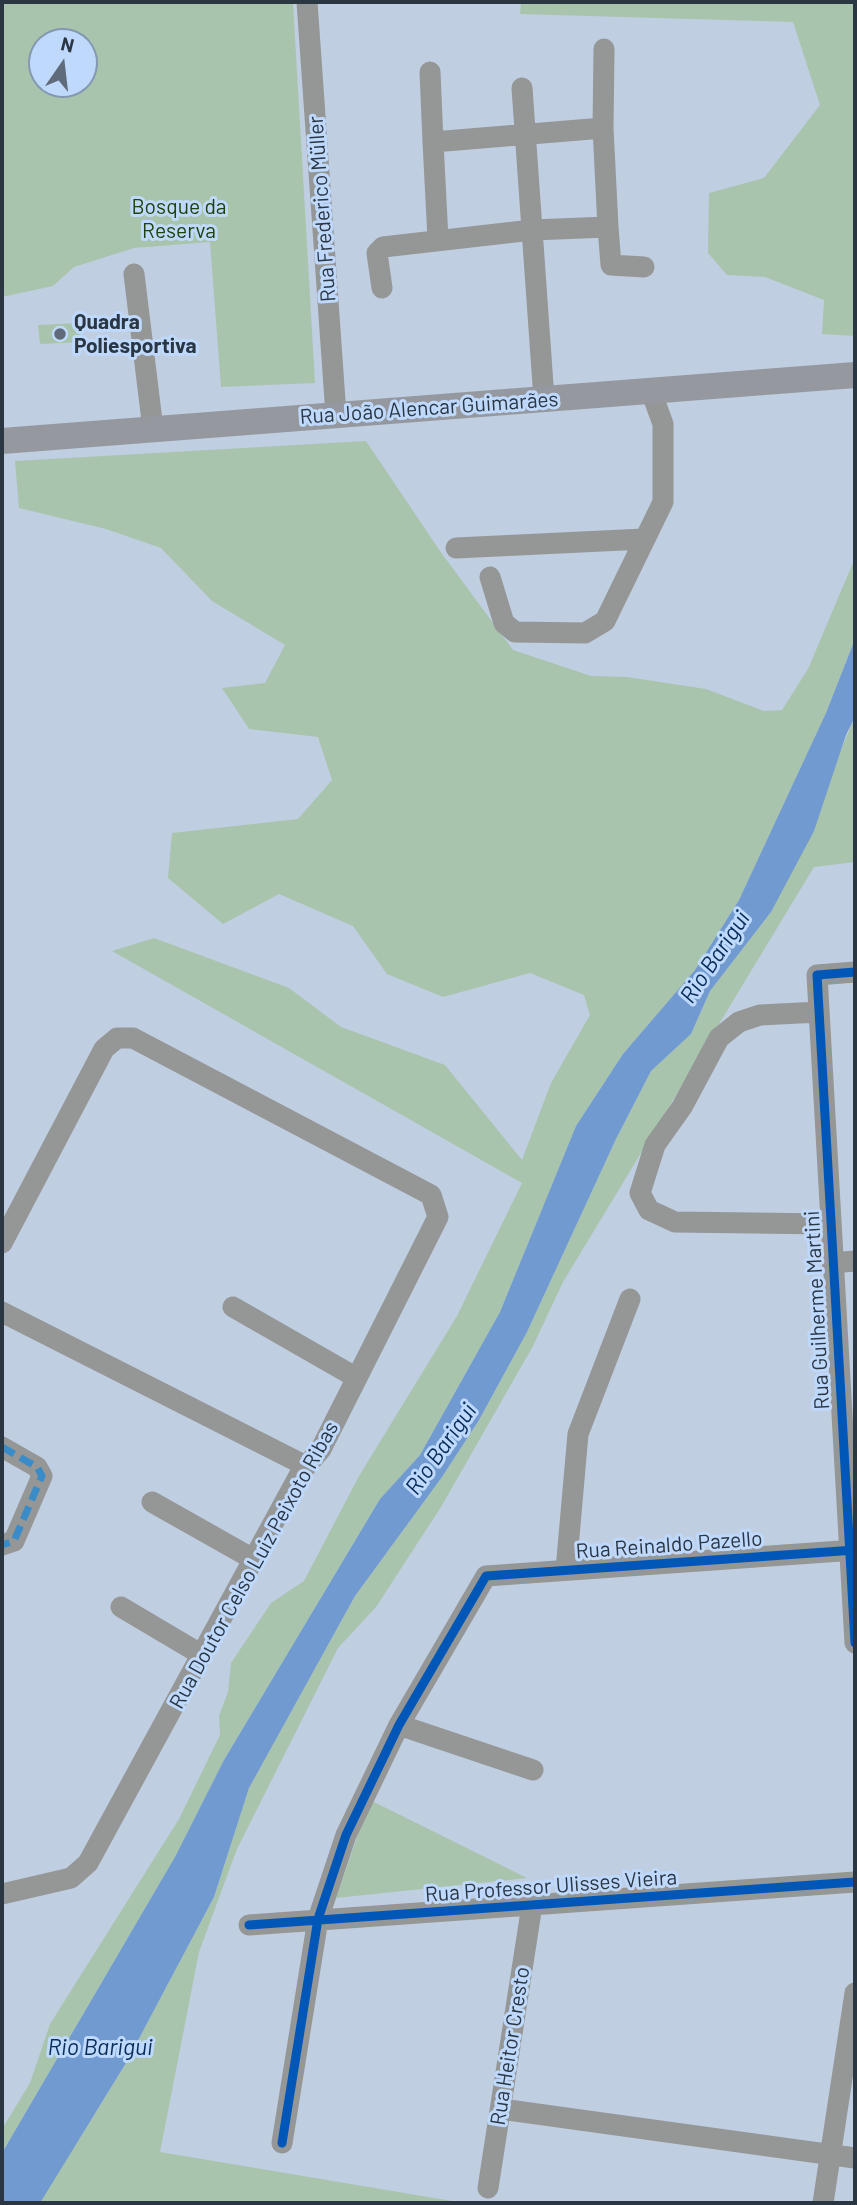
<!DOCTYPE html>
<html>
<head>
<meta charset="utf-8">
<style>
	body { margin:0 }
	#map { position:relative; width:857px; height:2205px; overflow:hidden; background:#c0cee1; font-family:Barlow,sans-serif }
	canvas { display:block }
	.frame { position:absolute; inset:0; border:4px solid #2b3643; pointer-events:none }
	.north { position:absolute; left:28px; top:28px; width:70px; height:70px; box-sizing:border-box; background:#bfd9fc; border:2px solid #8498b2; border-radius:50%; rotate:14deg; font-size:19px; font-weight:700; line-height:28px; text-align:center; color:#2b3643 }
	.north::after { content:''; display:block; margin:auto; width:24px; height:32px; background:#5f6b7a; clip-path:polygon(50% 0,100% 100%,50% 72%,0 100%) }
</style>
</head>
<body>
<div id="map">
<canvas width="857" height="2205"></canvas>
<div class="frame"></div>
<div class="north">N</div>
</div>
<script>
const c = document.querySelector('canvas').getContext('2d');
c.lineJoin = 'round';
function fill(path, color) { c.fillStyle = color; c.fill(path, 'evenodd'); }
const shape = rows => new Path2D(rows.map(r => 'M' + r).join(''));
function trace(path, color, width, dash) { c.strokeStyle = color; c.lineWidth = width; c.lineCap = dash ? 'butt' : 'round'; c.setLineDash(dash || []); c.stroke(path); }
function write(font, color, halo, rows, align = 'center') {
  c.font = font + ' Barlow,sans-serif'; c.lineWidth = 6; c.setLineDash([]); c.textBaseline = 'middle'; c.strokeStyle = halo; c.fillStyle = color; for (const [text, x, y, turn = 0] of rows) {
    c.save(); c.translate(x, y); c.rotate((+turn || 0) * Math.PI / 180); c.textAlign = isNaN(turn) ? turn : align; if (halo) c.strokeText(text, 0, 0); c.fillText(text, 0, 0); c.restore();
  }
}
const green = shape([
	[2,2,293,3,315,383,221,387,210,242,134,248,74,267,53,286,2,297],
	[84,42,84,84,42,84,42,42],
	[521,2,855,2,855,336,822,334,824,300,765,277,727,275,708,253,709,193,764,178,820,105,793,22,520,14],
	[80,323,81,342,40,344,38,325],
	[366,441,440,551,513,650,591,676,627,677,706,689,764,711,782,710,808,669,855,558,855,639,826,713,739,900,695,970,623,1054,576,1126,500,1312,420,1455,380,1499,224,1760,175,1857,2,2153,2,2129,30,2083,50,2024,179,1819,220,1735,219,1716,228,1692,231,1663,271,1603,304,1581,359,1476,457,1316,522,1183,112,951,154,938,289,988,341,1027,445,1065,522,1160,551,1083,590,1015,584,995,530,973,443,997,387,974,353,926,279,894,223,924,168,878,172,833,298,819,332,780,318,737,249,729,222,688,265,683,285,645,212,601,161,548,106,529,19,508,15,461],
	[855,717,855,862,814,867,563,1282,533,1346,441,1507,376,1607,338,1648,237,1849,199,1952,160,2152,464,2203,21,2203,80,2138,126,2063,214,1897,249,1788,355,1596,442,1477,479,1420,527,1332,616,1139,651,1071,691,1034,710,991,771,912],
	[370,1800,527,1878,336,1898]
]);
const water = shape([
	[855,639,855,717,846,735,814,831,771,912,710,991,691,1034,651,1071,616,1139,527,1332,479,1420,442,1477,355,1596,249,1788,214,1897,126,2063,40,2203,2,2203,2,2153,175,1857,224,1760,380,1499,420,1455,500,1312,576,1126,623,1054,695,970,739,900,826,713]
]);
const minor = shape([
	[307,2,336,415],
	[604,49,603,128,608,227],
	[430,72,433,142],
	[522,88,544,399],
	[438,239,433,142,603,128],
	[134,274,153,429],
	[382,288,377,253,383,247,532,230,608,227,611,265,644,267],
	[456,548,644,539],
	[490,577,504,623,515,632,585,633,605,621,663,502,663,424,651,391],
	[855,972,817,975,855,1643],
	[819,1012,760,1015,739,1022,719,1038,682,1107,655,1145,640,1193,649,1210,675,1222,830,1224],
	[2,1243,104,1049,117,1038,133,1038,431,1195,438,1217,321,1449,301,1472,88,1863,71,1878,2,1894],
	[832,1263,855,1261],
	[233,1307,357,1378],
	[2,1312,306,1466],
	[2,1447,37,1467,42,1476,14,1541,2,1545],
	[152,1502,253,1559],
	[566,1570,578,1434,630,1299],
	[121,1607,202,1655],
	[399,1725,533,1770],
	[249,1925,855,1882],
	[501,2109,855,2158],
	[282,2143,318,1919,346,1835,399,1725,486,1576,855,1550],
	[488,2188,532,1905],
	[823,2203,855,1993]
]);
const major = shape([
	[2,441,855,375]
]);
const quiet = shape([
	[2,1447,37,1467,42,1476,14,1541,2,1545]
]);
const cycleway = shape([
	[855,972,817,975,855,1643],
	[249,1925,855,1882],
	[282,2143,318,1919,346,1835,399,1725,486,1576,855,1550]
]);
const markers = [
	[60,334,7,"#5f6b7a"]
];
const parkNames = [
	["Bosque da",179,207],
	["Reserva",179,231]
];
const streetNames = [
	["Rua Frederico Müller",322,209,-94],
	["Rua João Alencar Guimarães",429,408,-4],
	["Rua Guilherme Martini",817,1310,-93],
	["Rua Reinaldo Pazello",669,1545,-4],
	["Rua Doutor Celso Luiz Peixoto Ribas",254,1565,-61],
	["Rua Professor Ulisses Vieira",551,1886,-4],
	["Rua Heitor Cresto",510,2046,-81]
];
const poiNames = [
	["Quadra",74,322],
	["Poliesportiva",74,346]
];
const waterNames = [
	["Rio Barigui",715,957,-56],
	["Rio Barigui",441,1449,-55],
	["Rio Barigui",100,2047]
];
fill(green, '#a8c4ad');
fill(water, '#709ad0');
trace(minor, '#959696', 21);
trace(major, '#95999f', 26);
trace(quiet, '#3a8cc8', 7, [14, 7]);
trace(cycleway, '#0057b8', 9);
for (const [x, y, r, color] of markers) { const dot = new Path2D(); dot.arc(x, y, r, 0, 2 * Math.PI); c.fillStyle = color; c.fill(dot); trace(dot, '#bfd9fc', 2.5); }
write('21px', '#204109', '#bfd9fc', parkNames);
write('21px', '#2b3643', '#bfd9fc', streetNames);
write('bold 21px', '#2b3643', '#bfd9fc', poiNames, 'left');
write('italic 23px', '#072c59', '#bfd9fc', waterNames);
</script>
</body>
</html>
